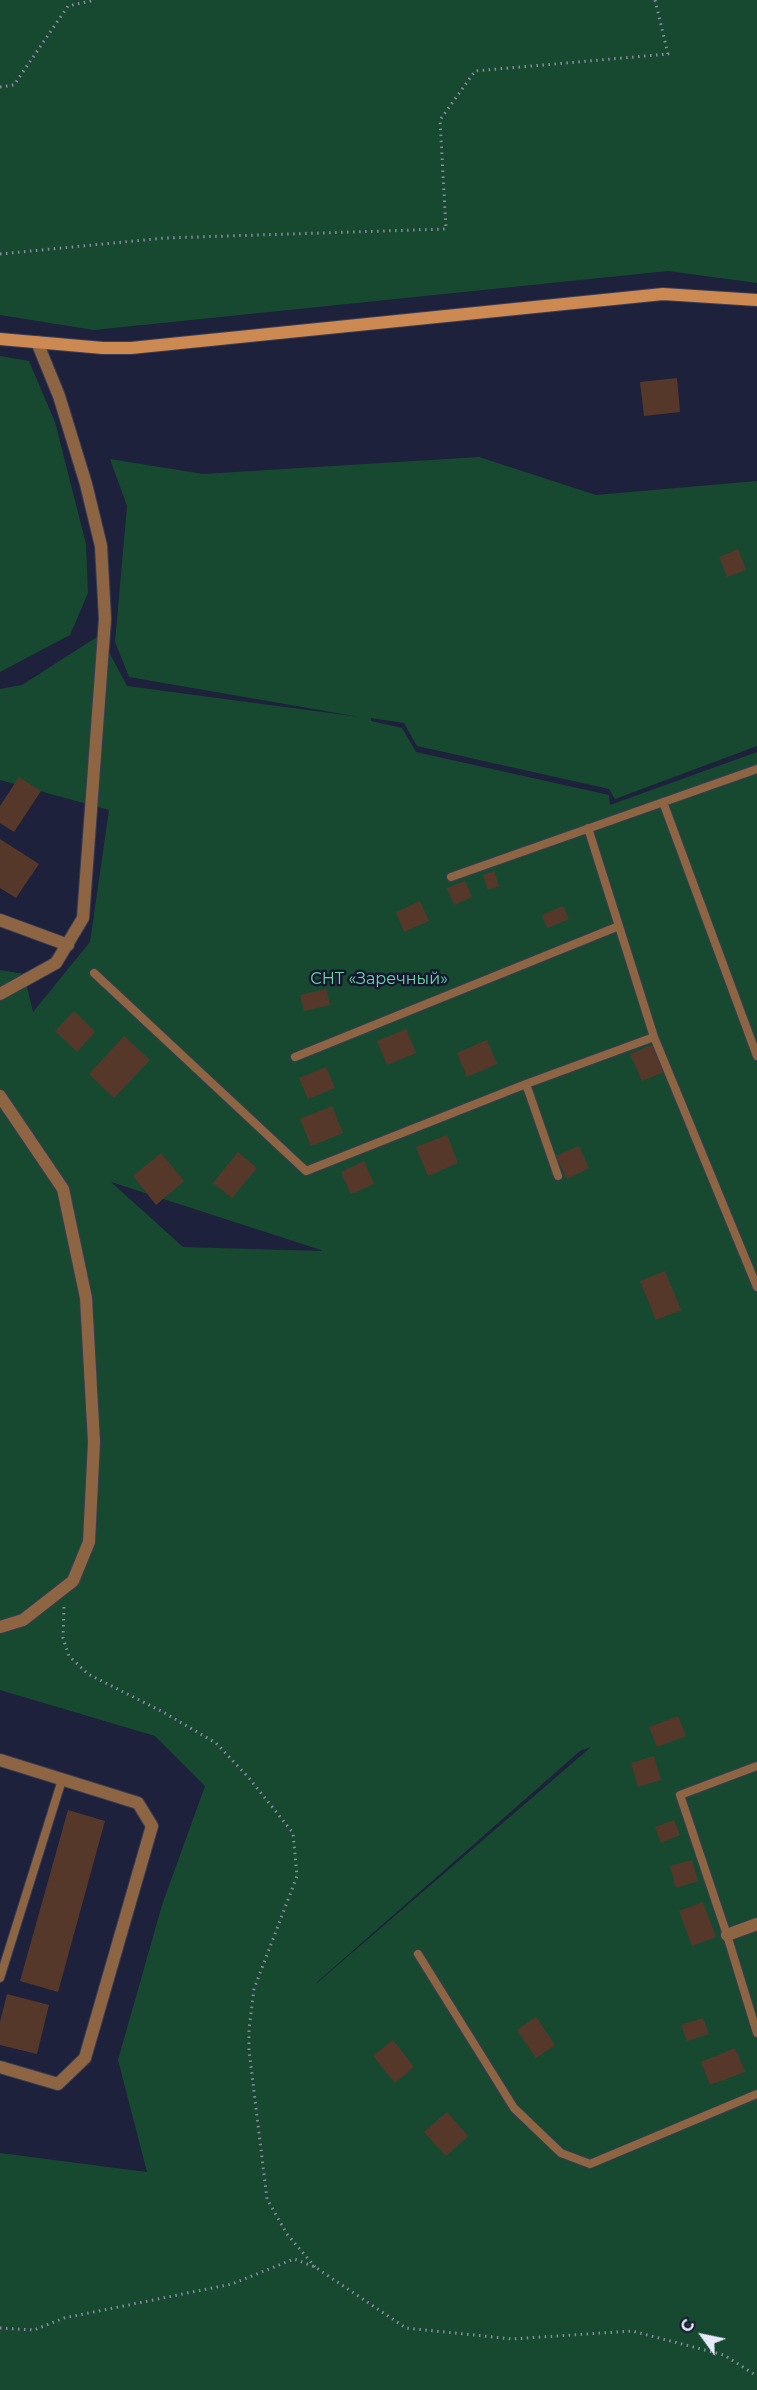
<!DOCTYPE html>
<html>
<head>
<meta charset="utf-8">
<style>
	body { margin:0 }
	#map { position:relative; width:757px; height:2390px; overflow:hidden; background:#1d213b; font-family:Montserrat,sans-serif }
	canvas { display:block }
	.north { position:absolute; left:673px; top:2306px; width:60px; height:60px; -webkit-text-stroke:4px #141830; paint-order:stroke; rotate:303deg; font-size:16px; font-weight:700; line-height:24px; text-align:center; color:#e6eafc }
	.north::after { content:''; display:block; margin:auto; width:21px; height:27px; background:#e6eafc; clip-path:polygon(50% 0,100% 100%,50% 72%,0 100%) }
</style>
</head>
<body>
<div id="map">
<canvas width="757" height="2390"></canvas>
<div class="north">С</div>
</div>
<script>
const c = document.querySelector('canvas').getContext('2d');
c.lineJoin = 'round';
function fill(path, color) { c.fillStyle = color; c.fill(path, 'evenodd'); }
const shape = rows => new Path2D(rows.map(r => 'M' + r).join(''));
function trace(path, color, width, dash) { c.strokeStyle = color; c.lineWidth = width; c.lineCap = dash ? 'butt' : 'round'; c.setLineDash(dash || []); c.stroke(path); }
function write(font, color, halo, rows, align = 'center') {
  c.font = font + ' Montserrat,sans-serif'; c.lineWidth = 5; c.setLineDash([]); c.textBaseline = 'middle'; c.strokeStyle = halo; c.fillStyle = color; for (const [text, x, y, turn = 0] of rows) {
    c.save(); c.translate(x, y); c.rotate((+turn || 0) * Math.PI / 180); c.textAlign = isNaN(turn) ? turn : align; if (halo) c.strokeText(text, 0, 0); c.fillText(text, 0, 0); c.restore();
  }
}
const green = shape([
	[0,0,757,0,757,283,668,271,94,330,0,315],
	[0,356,29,361,55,422,86,544,88,593,70,635,0,672],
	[479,457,596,495,757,481,757,746,615,799,609,789,417,746,404,723,371,718,371,721,402,728,416,752,609,795,610,805,757,752,757,2390,0,2390,0,2153,147,2172,118,2060,162,1905,205,1786,155,1736,0,1690,0,970,24,974,33,1012,90,942,109,810,0,780,0,689,22,685,100,635,127,686,360,717,129,677,115,642,127,506,110,459,203,474],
	[111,1182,321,1250,322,1251,183,1247],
	[591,1747,317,1983,316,1983,580,1751]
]);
const building = shape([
	[677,378,680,412,644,416,640,382],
	[738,549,746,570,727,577,719,557],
	[19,777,41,791,14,832,0,823,0,806],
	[0,839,39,864,16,898,0,888],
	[494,871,499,886,488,890,483,875],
	[465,881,472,897,454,905,447,888],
	[420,901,429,921,404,932,396,912],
	[563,906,569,919,547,928,542,915],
	[326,989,330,1005,304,1011,300,995],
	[74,1011,95,1032,77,1052,55,1031],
	[406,1029,416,1053,387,1065,377,1041],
	[124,1036,150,1060,114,1098,89,1074],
	[487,1040,497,1064,467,1077,457,1053],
	[652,1045,664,1072,642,1081,630,1054],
	[326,1067,335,1088,308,1099,299,1078],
	[332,1106,343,1133,311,1146,300,1119],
	[447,1135,458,1163,428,1176,416,1147],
	[579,1146,589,1168,567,1179,556,1156],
	[238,1152,257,1168,232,1198,213,1183],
	[161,1153,184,1181,156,1205,133,1176],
	[364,1161,374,1184,351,1194,341,1172],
	[665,1271,681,1310,656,1320,640,1281],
	[678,1716,686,1736,657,1747,649,1727],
	[654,1756,661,1780,638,1787,631,1763],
	[68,1810,105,1821,58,1992,20,1981],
	[674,1820,680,1835,661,1843,655,1827],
	[692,1860,698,1881,676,1888,670,1866],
	[703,1902,716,1937,692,1946,679,1911],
	[7,1994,49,2005,37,2054,0,2045,0,2022],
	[536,2017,555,2045,536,2058,517,2030],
	[703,2018,709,2034,687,2041,681,2025],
	[393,2040,414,2067,395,2083,373,2056],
	[735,2048,745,2072,710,2085,701,2062],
	[447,2112,468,2136,446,2156,424,2132]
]);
const path = shape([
	[0,87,14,85,68,6,95,0],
	[0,254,165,238,446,229,440,120,475,71,668,54,655,0],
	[64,1607,63,1638,69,1656,88,1674,163,1712,216,1743,249,1778,293,1833,297,1876,254,1989,249,2029,249,2050,267,2199,287,2234,315,2267],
	[0,2328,34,2330,64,2318,232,2284,294,2259,315,2267,406,2328,512,2339,632,2331,724,2355,757,2376]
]);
const lane = shape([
	[663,802,757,1056],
	[588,828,654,1037,757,1287],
	[451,877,757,769],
	[94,973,306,1171,526,1084,654,1037],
	[295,1057,619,926],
	[526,1084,558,1176],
	[757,1766,680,1795,727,1935,757,2033],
	[418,1954,514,2108,561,2153,590,2164,757,2094],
	[0,1978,62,1780]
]);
const street = shape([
	[0,920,68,945],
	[0,994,56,963,83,918,105,619,101,546,86,484,59,396,37,342],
	[0,1096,63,1189,86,1298,94,1442,89,1542,73,1581,23,1620,0,1627],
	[0,1760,138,1803,152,1826,85,2058,58,2084,0,2067],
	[727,1935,757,1924]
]);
const secondary = shape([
	[0,339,103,348,131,348,663,294,757,300]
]);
const parkNames = [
	["СНТ «Заречный»",379,979]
];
fill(green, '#174930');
fill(building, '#56382a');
trace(lane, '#393d56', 10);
trace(street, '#393d56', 14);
trace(secondary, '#393d56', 14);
trace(path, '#888ca1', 3, [1.5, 4.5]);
trace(lane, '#8e6543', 8);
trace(street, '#8e6543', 12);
trace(secondary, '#cc8952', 12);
write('16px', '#6dd9a0', '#141830', parkNames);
</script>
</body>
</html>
